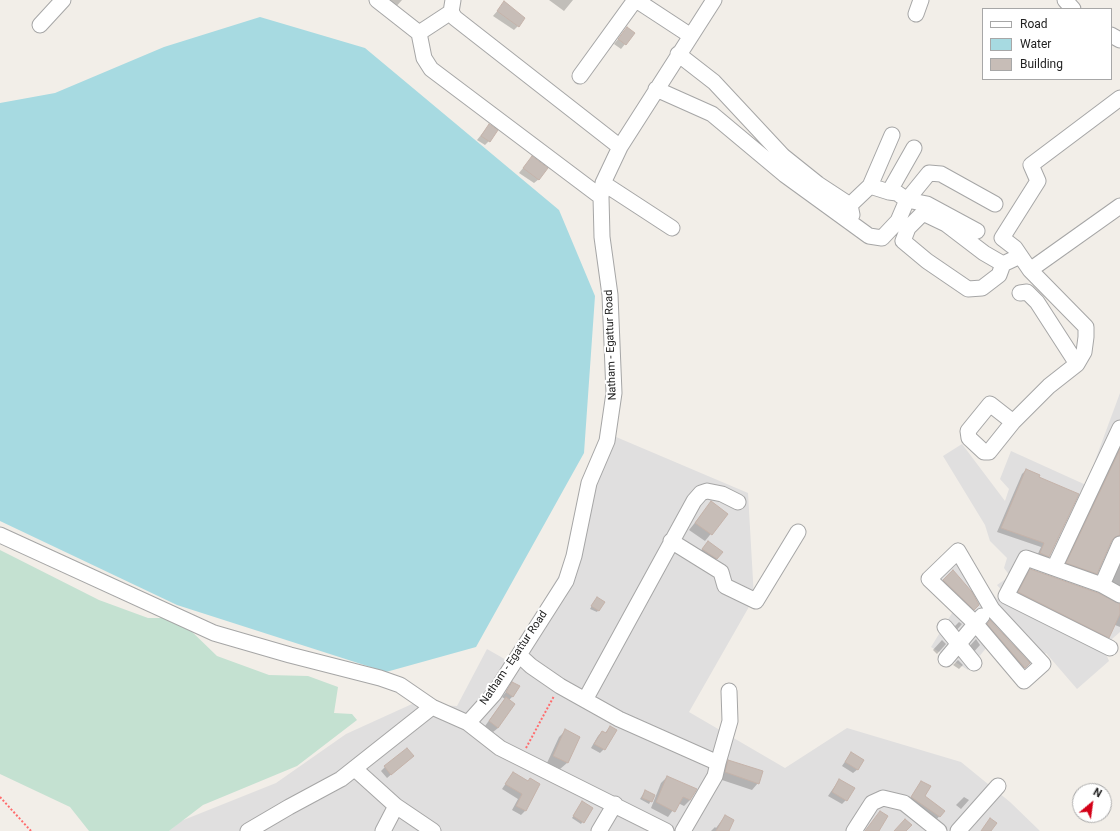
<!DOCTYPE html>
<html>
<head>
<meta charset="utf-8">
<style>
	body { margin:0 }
	#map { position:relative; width:1120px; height:831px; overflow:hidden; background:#f2eee8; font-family:Roboto,sans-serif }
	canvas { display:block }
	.legend { position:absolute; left:982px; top:8px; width:130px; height:72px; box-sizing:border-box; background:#fff; border:1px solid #a7a7a7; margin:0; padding:5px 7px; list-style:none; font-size:12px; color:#222 }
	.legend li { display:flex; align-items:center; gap:8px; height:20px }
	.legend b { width:20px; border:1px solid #a7a7a7 }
	.north { position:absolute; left:1072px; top:783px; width:40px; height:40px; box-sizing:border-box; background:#fff; border:1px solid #a7a7a7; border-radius:50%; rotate:29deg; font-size:11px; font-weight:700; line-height:16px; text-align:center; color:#222 }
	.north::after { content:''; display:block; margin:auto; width:14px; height:18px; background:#d30017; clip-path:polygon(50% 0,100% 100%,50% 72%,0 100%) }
</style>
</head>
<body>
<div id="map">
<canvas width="1120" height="831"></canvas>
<ul class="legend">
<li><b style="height:5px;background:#fff"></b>Road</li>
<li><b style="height:11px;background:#a7dae1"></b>Water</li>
<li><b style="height:11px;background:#c7bdb7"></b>Building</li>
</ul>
<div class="north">N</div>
</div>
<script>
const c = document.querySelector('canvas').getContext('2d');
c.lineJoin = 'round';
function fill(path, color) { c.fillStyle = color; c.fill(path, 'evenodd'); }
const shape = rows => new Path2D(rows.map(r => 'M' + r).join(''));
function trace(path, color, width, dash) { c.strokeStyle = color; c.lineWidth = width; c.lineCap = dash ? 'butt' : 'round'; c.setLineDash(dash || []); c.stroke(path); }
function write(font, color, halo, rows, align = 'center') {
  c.font = font + ' Roboto,sans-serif'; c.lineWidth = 4; c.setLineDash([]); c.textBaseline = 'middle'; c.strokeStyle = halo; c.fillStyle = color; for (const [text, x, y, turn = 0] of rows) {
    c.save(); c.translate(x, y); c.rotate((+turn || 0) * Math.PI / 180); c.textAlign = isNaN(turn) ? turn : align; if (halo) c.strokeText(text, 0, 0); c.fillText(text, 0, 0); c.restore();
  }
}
const residential = shape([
	[1120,393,1120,632,1103,647,1109,661,1077,689,1046,653,1032,665,1026,676,992,641,968,670,931,647,957,605,937,583,960,549,997,599,1006,595,997,585,1010,576,1004,568,1007,558,990,541,985,525,943,456,962,444,1005,501,1009,489,1000,479,1011,451,1086,485],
	[602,431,748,493,754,598,689,712,785,768,847,728,961,762,1010,802,1040,831,169,831,181,821,276,783,346,734,412,704,457,706,487,649,559,690,508,659,569,559]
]);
const wetland = shape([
	[0,550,99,600,148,618,169,618,185,625,217,656,269,675,308,676,338,687,334,713,352,714,357,720,297,766,203,805,169,831,89,831,70,807,0,774]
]);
const water = shape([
	[260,17,365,48,559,210,595,296,584,453,476,647,386,672,177,605,0,521,0,103,55,93,164,47]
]);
const shadow = shape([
	[382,0,402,0,394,9],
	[549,0,573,0,564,11],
	[505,2,509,5,508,7,518,26,514,30,493,16],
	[627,28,634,33,621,49,614,44],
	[489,125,489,141,485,145,477,140],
	[532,157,539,179,534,183,519,173],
	[1120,446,1120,540,1114,539,1110,541,1096,573,1092,577,1063,567],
	[1026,470,1038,478,1049,556,1044,560,1036,558,1041,547,997,532,1022,474],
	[711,503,727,514,705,541,689,530],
	[708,542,717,558,712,563,698,554],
	[1120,563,1120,592,1110,586],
	[1031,570,1116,604,1120,604,1120,627,1115,625,1104,641,1015,596,1026,575],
	[953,572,978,605,970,613,939,584],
	[595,600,603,602,597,612,590,609],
	[990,621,1029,663,1020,672,986,625],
	[959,622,962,624,954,633,951,630],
	[976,639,980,645,971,655,967,649],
	[942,640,946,644,937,654,933,650],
	[958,660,963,665,959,669,953,665],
	[513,683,512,697,508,701,498,728,493,732,485,726,505,699,502,697],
	[610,727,604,749,600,753,591,748,598,736,602,732,605,733],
	[565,731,579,737,567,763,560,769,547,763,559,737],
	[851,753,858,769,853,773,842,766],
	[409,759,387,778,381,771,385,767],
	[728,761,758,783,752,790,719,779,722,768],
	[513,773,527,782,538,785,525,811,521,815,512,810,518,799,502,789],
	[667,777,690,800,684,806,678,803,668,817,651,808,661,783],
	[839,780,846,800,842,804,828,796],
	[921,782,924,796,944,811,936,820,909,801],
	[645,791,654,795,649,804,640,799],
	[964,797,969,800,961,809,956,805],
	[581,804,592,808,581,824,572,818],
	[725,816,728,831,711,831,715,827,716,828]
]);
const building = shape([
	[504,1,525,18,519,27,497,11,504,1],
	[627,27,635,33,626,45,618,39,627,27],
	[489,124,498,130,490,142,481,136,489,124],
	[532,156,548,168,539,180,523,168,532,156],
	[1120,449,1120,535,1115,537,1112,540,1097,574,1066,563,1120,449],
	[1026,469,1040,475,1039,477,1079,494,1049,557,1040,553,1044,543,1001,528,1026,469],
	[711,501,728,514,712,535,695,523,711,501],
	[708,541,723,552,717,559,702,549,708,541],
	[1030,569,1098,593,1120,604,1120,614,1109,638,1018,592,1030,569],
	[953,570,972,592,979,605,974,610,943,580,953,570],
	[597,597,605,602,599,611,591,606,597,597],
	[990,620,1030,663,1025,668,987,624,990,620],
	[512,682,520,686,513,697,506,692,512,682],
	[506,697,515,704,498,728,489,721,506,697],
	[610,726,617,730,605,750,594,744,602,731,606,733,610,726],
	[565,729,580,737,568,763,553,756,565,729],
	[407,748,414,756,391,775,384,766,407,748],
	[851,752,864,760,858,770,845,762,851,752],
	[728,760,763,771,759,784,725,772,728,760],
	[513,772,528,781,530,778,540,784,526,811,516,806,522,794,505,784,513,772],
	[667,776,697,789,690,800,683,797,675,812,656,802,667,776],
	[839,779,855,788,847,801,832,792,839,779],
	[921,781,931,786,925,796,945,811,940,817,911,797,921,781],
	[645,790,655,795,652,802,642,798,645,790],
	[582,801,593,808,584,823,573,816,582,801],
	[880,811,888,816,879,831,865,831,880,811],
	[725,815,734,820,729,831,716,831,725,815],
	[990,818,997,823,991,831,981,831,990,818],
	[905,819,912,825,906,831,894,831,905,819]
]);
const path = shape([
	[526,748,554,696],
	[0,797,31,831]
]);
const minor = shape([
	[377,0,419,33,424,58,431,69,601,197],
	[453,0,451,12,455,18,620,147],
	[636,0,691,36],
	[1065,0,1073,9],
	[916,14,921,0],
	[40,25,63,0],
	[419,33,451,12],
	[1111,35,1120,40],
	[678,54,714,82,783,156,818,184,850,205,852,215],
	[580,76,635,0],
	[656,89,712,114,785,175,869,236,882,238,898,221,907,200,897,193,889,192,870,186,850,205],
	[603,183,672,228],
	[870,186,892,135],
	[889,192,914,148],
	[977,231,927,204,907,200,929,173,941,174,995,204],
	[1003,264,999,275,982,288,968,289,927,261,903,241,908,228,923,213,946,224,984,253,1003,264,1020,256],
	[1030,270,1120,206],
	[1020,293,1027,292,1037,302,1077,364],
	[1013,422,990,404,968,431,969,438,984,452,989,452,1013,422,1049,386,1077,364,1084,352,1086,337,1086,327,1030,270,1015,248,1002,238,1038,181,1031,165,1120,98],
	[1120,428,1054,568,1102,585,1120,595],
	[0,535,214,633,290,655,380,678,400,685,432,707,468,723],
	[671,541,721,572,725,586,756,601,798,532],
	[958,551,992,609,1043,664,1024,681,975,623,929,579,958,551],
	[1054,568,1026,558,1006,596,1110,648],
	[1102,585,1120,544],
	[945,627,974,663],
	[519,655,531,666,560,686,619,719,718,763,715,776,683,831],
	[946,659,982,616],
	[585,700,694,501,701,493,707,491,722,494,738,502],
	[718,763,730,721,729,691],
	[355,769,396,806,433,831],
	[248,831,289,807,341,779,432,707],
	[383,831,396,806],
	[599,831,615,804],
	[666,831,500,748,468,723,494,694,566,581,574,556,589,483,607,441,614,393,610,295,602,237,601,197,603,183,620,147,714,0],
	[854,831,872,803,883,798,904,803,939,831],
	[958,831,998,786]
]);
const streetNames = [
	["Natham - Egattur Road",611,345,-92],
	["Natham - Egattur Road",514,658,-56]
];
fill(residential, '#e0dfdf');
fill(wetland, '#c4e1d1');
fill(water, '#a7dae1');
fill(shadow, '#0003');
fill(building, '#c7bdb7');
trace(building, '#c5b3aa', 1);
trace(minor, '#a6a6a6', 17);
trace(path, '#ff6c6d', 2, [2, 2]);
trace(minor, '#fff', 15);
write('11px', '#222', '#fff', streetNames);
</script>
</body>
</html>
